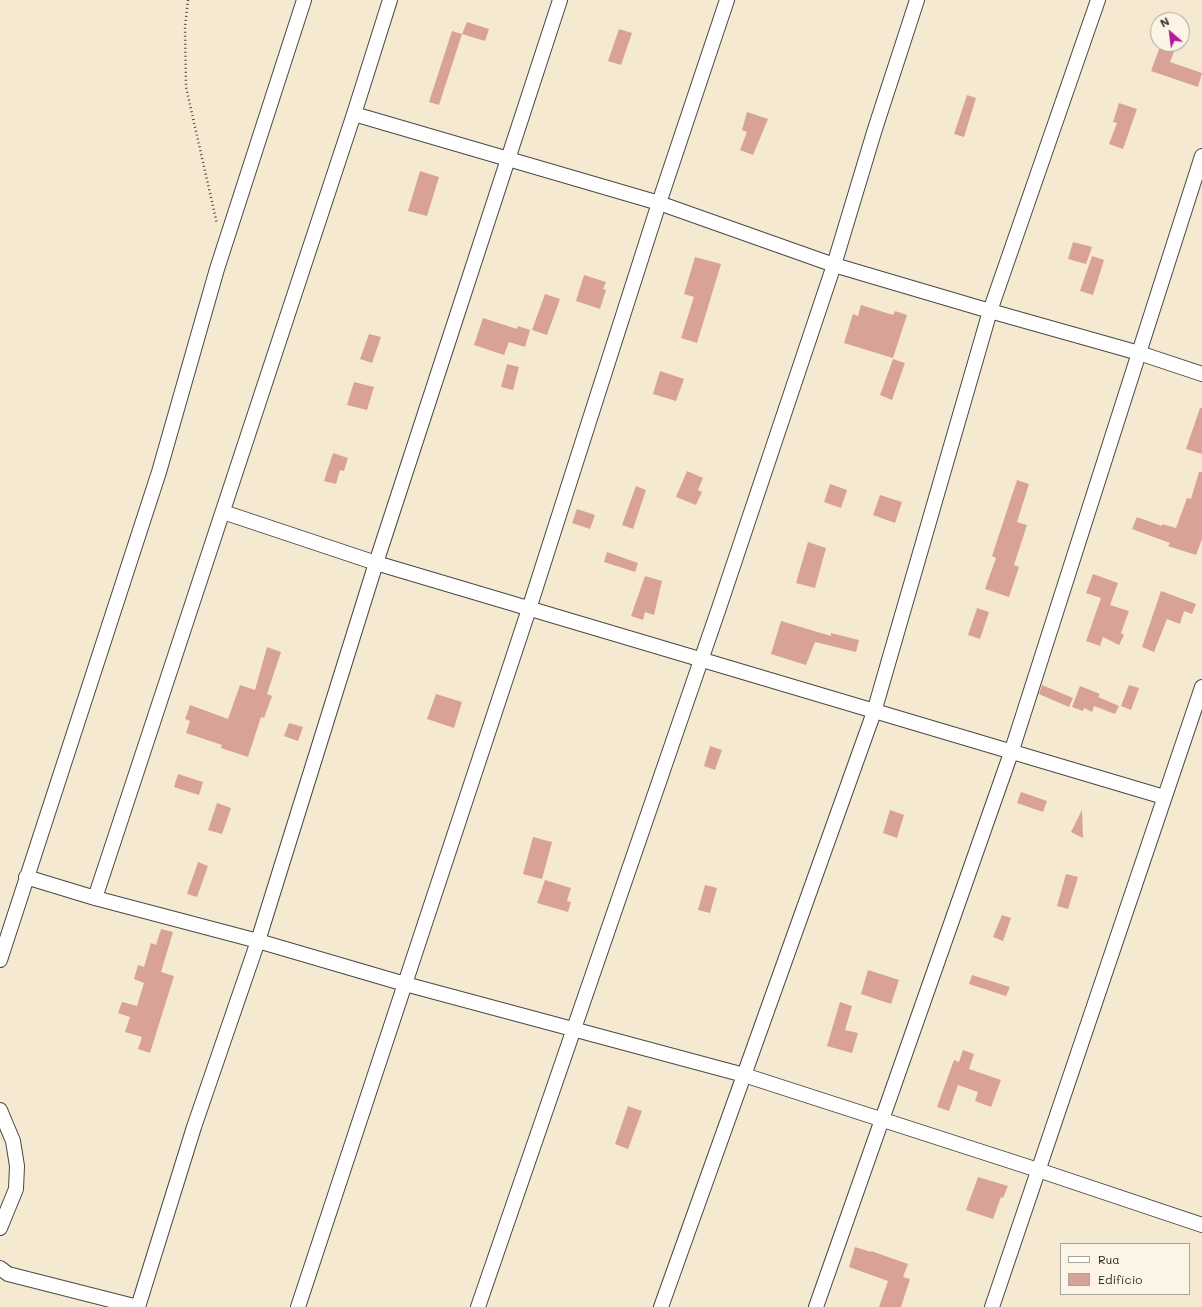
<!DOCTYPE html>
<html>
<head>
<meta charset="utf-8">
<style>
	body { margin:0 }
	#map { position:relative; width:1202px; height:1307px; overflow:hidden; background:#f5ead1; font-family:Mali,sans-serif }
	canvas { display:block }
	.legend { position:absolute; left:1060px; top:1243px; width:130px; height:52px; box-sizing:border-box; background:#fcf5e5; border:1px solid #a8a49b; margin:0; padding:5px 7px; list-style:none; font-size:12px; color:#2b2b2b }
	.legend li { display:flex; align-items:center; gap:8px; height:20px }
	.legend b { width:20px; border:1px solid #a8a49b }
	.north { position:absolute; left:1150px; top:12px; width:40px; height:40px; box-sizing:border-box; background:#fcf5e5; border:1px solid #a8a49b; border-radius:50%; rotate:332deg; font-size:11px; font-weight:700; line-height:16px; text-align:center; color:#2b2b2b }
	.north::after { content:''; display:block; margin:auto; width:14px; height:18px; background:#b5179e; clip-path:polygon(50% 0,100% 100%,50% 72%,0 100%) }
</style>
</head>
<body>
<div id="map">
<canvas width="1202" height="1307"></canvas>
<ul class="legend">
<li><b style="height:5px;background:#fff"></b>Rua</li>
<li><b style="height:11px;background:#d8a299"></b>Edifício</li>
</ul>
<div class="north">N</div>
</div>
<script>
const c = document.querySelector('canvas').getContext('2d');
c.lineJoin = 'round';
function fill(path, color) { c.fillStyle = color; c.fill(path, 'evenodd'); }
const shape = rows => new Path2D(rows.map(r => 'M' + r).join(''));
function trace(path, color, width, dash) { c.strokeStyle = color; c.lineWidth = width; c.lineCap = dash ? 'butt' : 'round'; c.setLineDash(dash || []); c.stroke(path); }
const building = shape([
	[467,22,489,29,485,41,462,34],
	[619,29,632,33,621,65,608,61],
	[452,31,462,34,439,105,429,102],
	[1161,44,1177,44,1170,62,1202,73,1198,87,1151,71],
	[967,95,976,98,964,137,954,134],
	[1119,103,1137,109,1123,149,1109,144,1117,123,1113,122],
	[747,112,768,119,753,155,740,150,747,132,742,130],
	[420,171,439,177,427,216,408,211],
	[1073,242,1092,247,1086,264,1068,259],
	[1092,256,1104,260,1093,295,1080,291],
	[695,257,721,264,697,343,681,338,694,297,684,294],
	[584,275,606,282,603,289,606,290,600,309,576,301],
	[545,294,560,299,547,335,532,330],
	[861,305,893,315,895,311,907,315,893,358,844,343,853,314,858,316],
	[483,318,517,329,518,326,530,330,525,347,509,342,504,355,474,345],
	[369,334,381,337,372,363,360,359],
	[893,359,905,363,892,400,880,395],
	[507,364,519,367,513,390,501,387],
	[660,371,684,379,676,401,653,394],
	[354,382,374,387,367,410,347,405],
	[1200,408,1202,408,1202,454,1186,449],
	[333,453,348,458,344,471,340,470,336,484,324,481],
	[687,471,703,478,698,490,702,492,696,505,676,497],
	[1199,472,1202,472,1202,539,1196,555,1168,546,1170,543,1132,529,1137,517,1162,526,1162,524,1176,528,1187,498,1191,499],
	[1017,480,1029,484,1017,522,1027,525,1014,565,1019,567,1009,597,985,589,996,558,992,556],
	[830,484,847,490,841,508,824,502],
	[636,486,646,490,633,529,622,525],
	[880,495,902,502,895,523,873,515],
	[577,509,595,515,590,529,572,523],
	[808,542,826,548,815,588,796,583],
	[607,552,638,563,635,572,604,562],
	[1093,574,1118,583,1110,605,1129,611,1121,633,1124,635,1119,645,1103,637,1100,646,1086,641,1101,598,1086,593],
	[645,576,662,581,654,615,645,612,643,620,631,616],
	[1161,591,1196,604,1192,614,1184,611,1180,624,1167,619,1154,652,1142,647],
	[977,608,989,612,980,639,968,635],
	[781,621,831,636,831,633,859,640,856,652,815,642,806,665,771,654],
	[267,647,281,652,267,694,272,696,264,718,261,717,248,757,221,748,222,745,186,733,190,721,185,719,190,705,228,719,240,685,255,690],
	[1042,685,1073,698,1069,707,1039,694],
	[1129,685,1139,688,1131,710,1121,706],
	[1080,686,1100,694,1098,697,1119,706,1115,714,1094,706,1092,712,1084,708,1083,711,1072,707],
	[436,694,462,702,454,728,427,719],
	[289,723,303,727,298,741,284,736],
	[710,746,722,750,715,770,704,766],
	[178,774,203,782,199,795,174,787],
	[1021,792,1047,801,1043,812,1017,803],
	[217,803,231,808,222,834,208,830],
	[890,810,904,815,897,838,883,833],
	[1082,810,1083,838,1071,832],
	[533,837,552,842,542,879,523,874],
	[198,862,208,866,197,897,187,894],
	[1066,874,1078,877,1068,909,1057,906],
	[545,880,571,888,567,901,571,902,568,912,537,903],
	[705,885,717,888,710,913,698,910],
	[1002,915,1011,918,1003,941,993,937],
	[161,929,173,932,161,972,174,976,150,1053,138,1049,142,1037,125,1032,130,1017,118,1013,122,1002,137,1006,144,983,134,979,138,965,144,967,151,943,156,945],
	[868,970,899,980,891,1004,861,994],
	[972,975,1010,987,1006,996,969,984],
	[840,1002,852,1006,845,1030,858,1033,852,1053,827,1046],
	[963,1050,974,1054,969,1069,1001,1080,991,1107,975,1101,978,1092,958,1085,949,1111,937,1107,954,1060,959,1062],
	[628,1106,642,1111,628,1149,615,1144],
	[978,1177,1008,1186,1003,1198,1001,1197,993,1219,966,1210],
	[855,1247,871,1252,871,1251,908,1264,903,1277,910,1279,901,1307,879,1307,888,1281,849,1267]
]);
const path = shape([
	[188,0,185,27,186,87,217,224]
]);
const minor = shape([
	[354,114,659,203,834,265,990,311,1139,353,1202,374],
	[223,512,376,563,1164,797],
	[26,877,95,898,258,941,405,984,744,1075,1038,1170,1202,1225],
	[95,898,354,114,390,0],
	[0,960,159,472,217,269,304,0],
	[0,1110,13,1141,17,1166,16,1189,0,1228],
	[0,1268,8,1274,138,1307],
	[138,1307,194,1127,258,941,376,563,560,0],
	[298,1307,529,609,659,203,727,0],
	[478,1307,719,608,834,265,875,129,917,0],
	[661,1307,874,712,990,311,1098,0],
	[816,1307,1011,753,1202,156],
	[992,1307,1202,687]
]);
fill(building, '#d8a299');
trace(minor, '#494844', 16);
trace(path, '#494844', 2.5, [1, 3]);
trace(minor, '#fff', 14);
</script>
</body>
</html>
